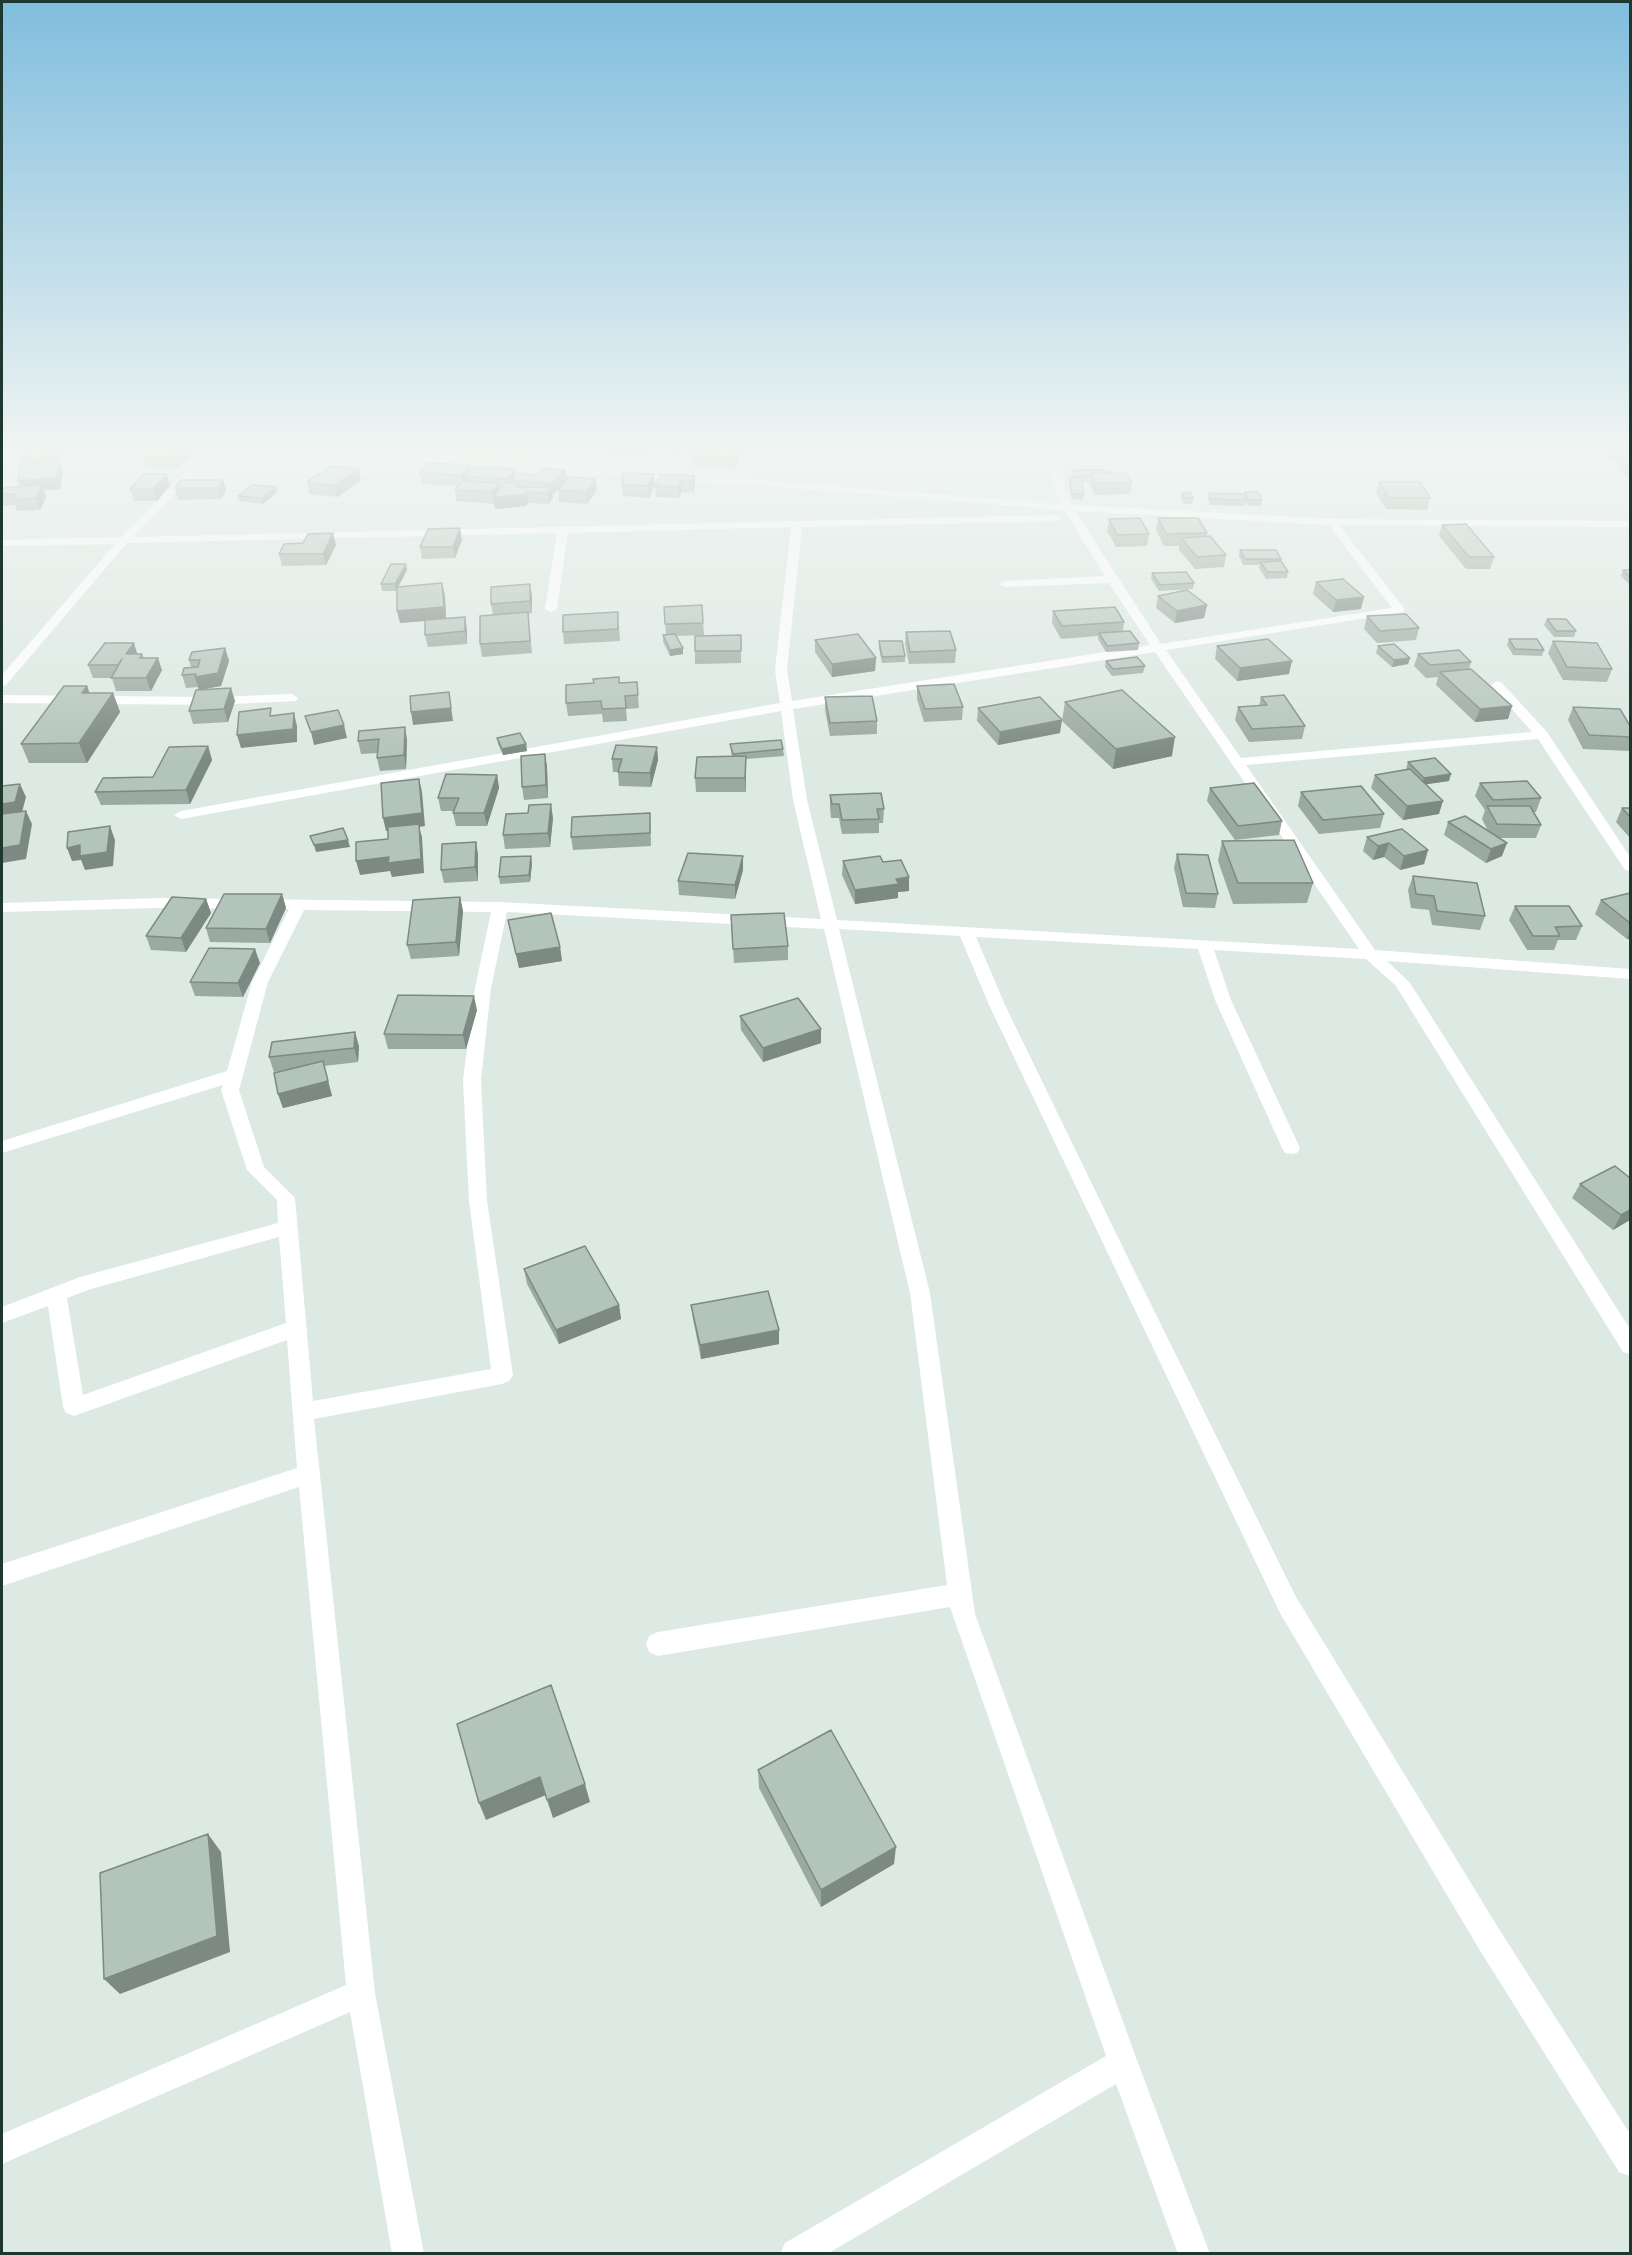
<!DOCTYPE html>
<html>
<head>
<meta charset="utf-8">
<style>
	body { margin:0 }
	#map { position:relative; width:1632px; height:2255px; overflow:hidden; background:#dde9e3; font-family:"Noto Sans",sans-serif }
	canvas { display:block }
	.frame { position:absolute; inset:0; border:3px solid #1f382f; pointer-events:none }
</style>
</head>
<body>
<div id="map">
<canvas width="1632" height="2255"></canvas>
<div class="frame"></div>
</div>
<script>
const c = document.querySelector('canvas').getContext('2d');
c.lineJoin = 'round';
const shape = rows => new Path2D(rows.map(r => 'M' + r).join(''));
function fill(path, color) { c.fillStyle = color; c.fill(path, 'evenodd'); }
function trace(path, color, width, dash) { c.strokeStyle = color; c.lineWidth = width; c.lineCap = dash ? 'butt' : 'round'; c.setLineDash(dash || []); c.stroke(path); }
const minor = shape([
	[212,446,222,446,133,537,1055,515,1060,518,1055,521,802,527,787,670,792,701,1150,645,1109,583,1005,587,999,584,1005,581,1105,576,1064,510,300,449,296,446,342,446,513,460,525,446,534,446,523,461,645,471,661,446,670,446,654,471,738,478,754,446,764,446,748,479,1061,504,1056,491,1047,446,1057,446,1066,491,1072,505,1332,519,1630,521,1630,527,1339,525,1404,608,1404,612,1166,650,1241,758,1532,732,1491,685,1497,681,1501,682,1547,732,1630,857,1630,871,1625,870,1538,739,1246,765,1375,950,1630,969,1630,979,1387,961,1410,983,1630,1329,1630,1354,1623,1352,1396,986,1366,959,1214,950,1231,1000,1300,1148,1297,1153,1291,1154,1285,1153,1282,1148,1215,1000,1198,949,976,937,1005,1005,1128,1258,1296,1597,1499,1929,1630,2134,1630,2176,1619,2172,1479,1949,1280,1613,989,1005,960,936,839,929,930,1293,975,1614,1138,2063,1210,2254,1178,2254,1116,2084,827,2254,780,2254,785,2243,1106,2056,950,1607,658,1656,649,1652,646,1644,649,1636,658,1632,947,1585,910,1293,824,929,507,912,491,988,481,1080,487,1201,513,1375,509,1381,502,1384,314,1419,375,1993,424,2254,392,2254,350,2012,2,2164,2,2134,346,1985,299,1487,2,1586,2,1564,297,1468,287,1340,74,1416,66,1413,63,1407,48,1306,2,1323,2,1307,80,1277,278,1223,277,1200,247,1170,221,1090,223,1085,2,1153,2,1141,227,1071,252,982,289,909,159,908,2,912,2,903,159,898,500,902,821,919,793,800,781,711,181,819,174,815,181,811,780,703,775,670,791,527,568,533,557,609,551,612,545,609,557,533,127,543,6,685,2,686,2,675,115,544,2,546,2,540,121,537,212,446],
	[1075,511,1329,525,1392,608,1161,644,1075,511],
	[1155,652,1359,949,837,920,807,800,793,709,1155,652],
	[304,910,491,912,475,988,463,1080,469,1201,491,1369,313,1401,295,1198,264,1167,239,1090,268,982,304,910],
	[279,1237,286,1323,83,1395,67,1298,91,1289,279,1237],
	[292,694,298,698,296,701,213,705,2,703,2,695,213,697,292,694]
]);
const wall = shape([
	[600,446,649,446,645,456,638,458,601,454],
	[669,446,744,446,734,468,692,466,691,455,692,452,684,452,683,458,669,457],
	[1605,446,1630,446,1630,477,1626,477,1617,467,1619,461,1612,461,1603,452],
	[65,450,58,461,63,472,60,489,44,490,46,497,40,510,17,511,15,505,4,506,2,499,2,491,20,487,18,481,24,464,21,458],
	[144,456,191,456,174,469,147,467],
	[470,465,470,470,516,476,536,475,565,470,567,480,597,490,587,504,559,502,558,490,560,488,552,495,553,498,549,504,528,503,526,506,495,509,494,503,494,504,456,501,455,490,458,486,422,484,420,473],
	[359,469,361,481,337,497,309,494,307,482],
	[1072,470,1111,473,1132,483,1130,494,1094,495,1090,484,1090,482,1082,482,1084,494,1083,500,1072,499,1069,483,1069,477,1072,477],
	[654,474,655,485,649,498,623,496,621,477],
	[695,476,695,487,693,493,682,492,679,498,656,497,655,486],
	[223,480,226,491,221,499,178,500,175,488],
	[1379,482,1430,498,1427,510,1386,509,1376,493],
	[170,485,157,501,134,501,130,489],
	[276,487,277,492,263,504,239,501,238,496],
	[1245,492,1262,500,1261,506,1248,506,1246,502,1245,506,1210,505,1208,498,1209,493,1244,494],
	[1182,493,1193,498,1192,504,1183,504,1181,499],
	[1158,518,1207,533,1207,536,1226,555,1224,567,1195,569,1179,550,1179,546,1164,546,1156,530],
	[1109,519,1149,534,1147,546,1116,547,1107,531],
	[1442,525,1494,557,1490,569,1466,569,1439,536],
	[462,540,455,558,422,559,420,547],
	[336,545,326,565,282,566,279,554],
	[1240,550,1281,559,1280,561,1288,572,1287,578,1266,579,1259,568,1260,565,1243,565,1239,556],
	[407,570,398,587,442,583,445,596,446,619,465,617,467,630,467,644,428,647,425,635,425,621,400,623,397,589,396,591,382,591,381,584],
	[1623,570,1630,570,1630,585,1621,576],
	[1152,573,1194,583,1193,589,1159,591,1151,579],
	[1316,582,1361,609,1333,612,1313,594],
	[532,596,532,613,528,614,532,653,482,657,480,644,493,615,491,604],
	[1158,596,1207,605,1204,618,1175,623,1156,608],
	[702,605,704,635,677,636,683,654,670,656,663,642,663,635,666,635,664,607],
	[1053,611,1124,622,1123,631,1139,643,1138,650,1106,652,1098,639,1098,636,1061,639,1052,623],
	[1367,616,1419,628,1416,640,1377,643,1364,629],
	[1547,619,1576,631,1574,637,1554,637,1544,625],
	[619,625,620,641,564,644,563,632],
	[906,632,956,650,955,663,909,664,905,644],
	[1509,639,1544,650,1542,656,1513,655,1507,645],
	[815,640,876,658,875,671,832,677,815,652],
	[879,641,905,656,905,662,882,663,879,648],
	[1553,641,1612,669,1607,682,1563,680,1548,653],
	[1217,646,1289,674,1237,681,1215,659],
	[1378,646,1410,658,1408,664,1392,667,1376,653],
	[225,648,229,661,221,686,199,690,198,687,186,688,182,675,191,667,189,660],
	[741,648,741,663,695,664,695,651],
	[137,654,142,654,144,658,162,670,151,691,116,691,112,678,93,678,88,665],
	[1418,654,1471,662,1469,669,1512,706,1508,719,1475,722,1436,685,1438,677,1426,678,1414,666],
	[1106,661,1145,666,1143,673,1112,676,1105,667],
	[637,682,639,708,626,709,627,721,603,722,602,714,568,716,566,703,620,683],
	[87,686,89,693,113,693,120,712,87,763,29,763,21,744],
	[917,686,963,707,962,720,924,722,917,699],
	[825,697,877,721,877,734,830,736,825,710],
	[1261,697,1305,726,1302,739,1249,742,1235,720,1238,707,1259,706],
	[235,701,228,722,193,724,189,711],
	[1065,702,1172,756,1113,769,1062,721],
	[1573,707,1630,726,1630,751,1583,749,1568,720],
	[978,708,1060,733,998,745,977,721],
	[405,727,407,740,406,769,380,771,377,758,378,753,361,754,358,741],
	[497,738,526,744,527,751,503,755,498,744],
	[730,744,783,749,784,756,746,759,746,792,696,792,695,778,732,757],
	[208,746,212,760,190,804,101,805,95,792,153,777],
	[657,747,658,760,651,787,619,786,618,772,613,772,612,759],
	[545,754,547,767,548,798,524,800,522,787],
	[1408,762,1449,781,1426,784,1439,814,1403,820,1371,788,1375,775,1407,770,1406,769],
	[497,775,499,788,487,826,456,826,453,813,454,811,441,811,438,798],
	[1480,783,1541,798,1536,812,1533,812,1541,825,1536,838,1499,838,1502,856,1486,863,1444,835,1448,822,1488,831,1482,819,1485,810,1475,796],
	[1210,788,1282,821,1279,835,1235,840,1207,801],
	[1301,792,1384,814,1380,828,1319,834,1298,806],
	[830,795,884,809,883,823,879,823,879,833,842,834,839,818,831,818,830,808],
	[1622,808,1630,808,1630,838,1616,822],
	[650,813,651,846,573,850,571,837],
	[553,818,550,847,505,849,503,835],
	[1367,837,1428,850,1424,864,1400,870,1384,857,1373,860,1363,851],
	[1222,841,1313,883,1307,903,1233,904,1218,861],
	[476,842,478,855,478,881,444,883,441,870],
	[1177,854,1218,894,1215,908,1183,907,1174,868],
	[843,861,883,862,909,891,898,892,898,898,855,904,842,875],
	[532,863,530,882,500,884,499,877],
	[743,870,735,899,679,895,678,881],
	[1413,876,1485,916,1480,930,1432,925,1429,910,1411,908,1408,890],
	[1630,893,1630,939,1627,939,1595,914,1601,900],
	[282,894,286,908,270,943,210,942,206,928],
	[460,897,463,911,459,956,411,959,407,945],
	[206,899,211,913,186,952,151,950,146,936],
	[1515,906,1582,926,1576,940,1558,940,1554,950,1527,950,1509,920],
	[731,915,788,946,788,960,734,963],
	[508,920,560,947,562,961,519,968],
	[260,963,243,997,195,996,190,982],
	[477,1010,466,1049,388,1049,384,1034],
	[740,1016,821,1043,763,1062,741,1030],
	[355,1032,359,1047,358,1062,324,1066,332,1096,283,1108,278,1094,284,1071,274,1072,269,1057],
	[1630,1178,1630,1220,1613,1230,1572,1198,1580,1184],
	[524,1269,619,1305,621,1319,559,1344,527,1284],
	[691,1305,779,1344,701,1359,693,1319],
	[758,1770,894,1864,821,1907,759,1788]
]);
const shadedWall = shape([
	[57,446,63,446,65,450,54,468,50,456],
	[185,446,188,446,191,456,174,469,171,458],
	[640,446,649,446,645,456,638,458,638,447],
	[684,446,684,452,683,458,682,447],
	[739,446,744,446,734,468,734,457],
	[59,461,63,472,60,489,44,490,46,497,40,510,36,498,22,493,18,481],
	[470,465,471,477,465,477,466,483,463,487,461,475],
	[359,469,361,481,337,497,334,486],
	[515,469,516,480,512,480,513,485,509,491,507,479],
	[565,470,567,481,553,495,552,484],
	[167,474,170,485,157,501,153,489],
	[654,474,655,485,649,498,648,486],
	[695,476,695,487,693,493,692,482],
	[596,479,597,490,587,504,586,492],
	[223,480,226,491,221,499,218,488],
	[681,481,682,492,679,498,678,487],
	[499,483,501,495,516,487,518,484,519,495,527,492,528,503,526,506,495,509,492,492],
	[276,487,277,492,263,504,262,498],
	[551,487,553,498,549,504,548,493],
	[460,528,462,540,455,558,453,547],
	[333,533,336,545,326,565,323,554],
	[406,564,407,570,396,591,395,584],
	[442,583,445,596,446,619,400,623,397,611],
	[530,584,532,596,532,613,530,601],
	[1364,597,1361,609,1333,612,1336,600],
	[1207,605,1204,618,1175,623,1177,611],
	[465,617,467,630,467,644,465,631],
	[134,643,138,656,126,654],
	[225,648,229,661,221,686,199,690,195,677],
	[683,648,683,654,670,656,670,650],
	[158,658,162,670,151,691,146,678],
	[876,658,875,671,832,677,832,664],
	[1410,658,1408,664,1392,667,1394,660],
	[1292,661,1289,674,1237,681,1240,668],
	[87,686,94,705,82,693],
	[231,688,235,701,228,722,224,709],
	[449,692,453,721,413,725,411,712],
	[113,693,120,712,87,763,79,743],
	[1512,706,1508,719,1475,722,1480,709],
	[294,713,297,726,297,742,241,748,237,735],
	[1062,720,1060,733,998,745,1000,732],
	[344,725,347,738,314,745,311,732],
	[405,727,407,740,406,769,404,755],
	[1175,737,1172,756,1113,769,1116,749],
	[526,744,527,751,503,755,502,749],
	[208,746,212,760,190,804,186,790],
	[657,747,658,760,651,787,650,773],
	[545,754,547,767,548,798,546,785],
	[746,756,746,792,745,778],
	[1451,774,1449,781,1422,785,1424,778],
	[497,775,499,788,487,826,484,813],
	[419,779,422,792,425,826,419,827,422,837,424,873,392,877,390,871,360,875,356,861,419,827,386,831,383,818],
	[20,784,26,797,21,816,2,818,2,804],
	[1443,801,1439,814,1403,820,1407,806],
	[551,804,553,818,550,847,548,833],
	[26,811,32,824,26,859,2,863,2,848],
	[110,826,115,840,113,866,85,870,81,860,72,861,67,848,80,845],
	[348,840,350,847,316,852,314,845],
	[476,842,478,855,478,881,475,867],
	[1389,843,1384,857,1373,860,1378,846],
	[1507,843,1502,856,1486,863,1491,849],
	[1428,850,1424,864,1400,870,1404,856],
	[531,856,532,863,530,882,529,875],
	[743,856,743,870,735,899,735,885],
	[909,877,909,891,898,892,898,898,855,904,855,890,896,879],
	[282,894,286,908,270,943,266,929],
	[460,897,463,911,459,956,456,942],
	[206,899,211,913,186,952,181,938],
	[1630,931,1630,939,1627,939],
	[560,947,562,961,519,968,516,954],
	[255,949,260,963,243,997,238,983],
	[474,996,477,1010,466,1049,463,1035],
	[821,1029,821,1043,763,1062,763,1048],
	[355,1032,359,1047,358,1062,354,1048],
	[323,1061,332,1096,283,1108,278,1094],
	[1630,1210,1630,1220,1613,1230,1621,1215],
	[619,1305,621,1319,559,1344,556,1330],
	[779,1330,779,1344,701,1359,700,1345],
	[540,1777,546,1795,486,1820,479,1803],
	[585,1784,590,1802,553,1818,547,1800],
	[208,1834,221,1852,230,1952,120,1994,104,1979],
	[896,1847,894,1864,821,1907,821,1890]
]);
const building = shape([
	[29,446,57,446,50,456,21,458,29,446],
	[157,446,185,446,171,458,144,456,157,446],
	[695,446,739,446,734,457,691,455,695,446],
	[1613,446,1630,446,1630,455,1626,450,1616,450,1613,446],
	[1621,456,1630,456,1630,466,1621,456],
	[59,461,57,477,18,481,21,465,59,461],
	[429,463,470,465,461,475,420,473,429,463],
	[332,466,359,469,334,486,307,482,332,466],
	[473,467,515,469,507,479,465,477,473,467],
	[544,468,565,470,552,484,512,480,519,473,536,475,544,468],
	[1072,470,1110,470,1111,473,1091,473,1090,476,1073,476,1072,470],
	[623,473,654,474,648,486,622,485,625,478,621,477,623,473],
	[1091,473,1127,473,1132,483,1095,483,1091,473],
	[144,474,167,474,153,489,130,489,144,474],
	[661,474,695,476,692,482,681,481,678,487,655,486,661,474],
	[569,477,596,479,586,492,558,490,569,477],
	[1069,477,1081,478,1084,494,1072,494,1069,477],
	[181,480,223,480,218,488,175,488,181,480],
	[462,481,499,483,492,492,455,490,462,481],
	[1379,482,1420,482,1430,498,1389,498,1379,482],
	[504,483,518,484,516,487,551,487,548,493,527,492,524,495,494,497,504,483],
	[42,485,36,498,13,500,16,494,2,494,2,491,3,488,42,485],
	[252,485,276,487,262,498,238,496,252,485],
	[1245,492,1258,492,1262,500,1249,500,1245,492],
	[1182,493,1191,493,1193,498,1184,498,1182,493],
	[1209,493,1245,494,1246,500,1211,499,1209,493],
	[1140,518,1149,534,1117,535,1109,519,1140,518],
	[1158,518,1198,518,1207,533,1166,534,1158,518],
	[1466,524,1494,557,1469,557,1442,525,1466,524],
	[460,528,453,547,420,547,428,529,460,528],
	[333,533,323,554,279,554,284,544,303,543,308,534,333,533],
	[1210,536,1226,555,1197,557,1181,538,1210,536],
	[1240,550,1276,550,1281,559,1245,559,1240,550],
	[1281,561,1288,572,1268,572,1260,562,1281,561],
	[391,564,406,564,395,584,381,584,391,564],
	[1623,570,1630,570,1630,577,1623,570],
	[1186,572,1194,583,1160,585,1152,573,1186,572],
	[1343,579,1364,597,1336,600,1316,582,1343,579],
	[442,583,444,607,397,611,397,587,442,583],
	[530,584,530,601,491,604,491,587,530,584],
	[1187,590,1207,605,1177,611,1158,596,1187,590],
	[702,605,703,623,665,624,664,607,702,605],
	[1115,607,1124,622,1062,626,1053,611,1115,607],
	[528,612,530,641,480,644,480,616,528,612],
	[618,612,618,629,563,632,563,615,618,612],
	[1406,614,1419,628,1380,631,1367,616,1406,614],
	[465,617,465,631,425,635,425,620,465,617],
	[1547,619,1566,619,1576,631,1556,631,1547,619],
	[950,631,956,650,910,652,906,632,950,631],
	[1130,631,1139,643,1107,646,1099,633,1130,631],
	[675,634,683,648,670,650,663,635,675,634],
	[858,634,876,658,832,664,815,640,858,634],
	[741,635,741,651,695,651,695,636,741,635],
	[1268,639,1292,661,1240,668,1217,646,1268,639],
	[1509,639,1537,639,1544,650,1515,649,1509,639],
	[879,641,902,641,905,656,882,657,879,641],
	[1553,641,1597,643,1612,669,1567,667,1553,641],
	[105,643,134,643,126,654,142,654,140,658,158,658,146,678,111,678,122,659,118,665,88,665,105,643],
	[1394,644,1410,658,1394,660,1378,646,1394,644],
	[225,648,218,673,195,677,196,674,182,675,184,668,198,667,200,660,189,660,192,652,225,648],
	[1459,650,1471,662,1430,665,1418,654,1459,650],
	[1137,657,1145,666,1113,669,1106,661,1137,657],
	[1471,669,1512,706,1480,709,1440,672,1471,669],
	[619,677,619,683,637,682,638,695,625,696,626,708,602,709,601,701,566,703,566,685,594,683,593,679,619,677],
	[954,684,963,707,925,709,917,686,954,684],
	[64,686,87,686,82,693,113,693,79,743,21,744,64,686],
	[231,688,224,709,189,711,196,690,231,688],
	[1122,690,1175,737,1116,749,1065,702,1122,690],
	[449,692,451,708,411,712,410,696,449,692],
	[1284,695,1305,726,1252,729,1238,707,1267,705,1261,697,1284,695],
	[872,696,877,721,830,723,825,697,872,696],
	[1040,697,1062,720,1000,732,978,708,1040,697],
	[1573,707,1620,709,1630,726,1630,737,1589,735,1573,707],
	[271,708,270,716,294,713,293,729,237,735,239,712,271,708],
	[338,710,344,725,311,732,305,716,338,710],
	[405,727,404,755,377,758,379,739,358,741,359,731,405,727],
	[520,733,526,744,502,749,497,738,520,733],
	[781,740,783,749,733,754,730,744,781,740],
	[616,745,657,747,650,773,618,772,622,759,612,759,616,745],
	[208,746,186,790,95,792,103,778,153,777,169,747,208,746],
	[545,754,546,785,522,787,521,756,545,754],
	[746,756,745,778,695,778,697,757,746,756],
	[1435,758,1451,774,1424,778,1408,762,1435,758],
	[1410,769,1443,801,1407,806,1375,775,1410,769],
	[446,774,497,775,484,813,453,813,459,798,438,798,446,774],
	[419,779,422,813,383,818,381,783,419,779],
	[1527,781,1541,798,1493,800,1480,783,1527,781],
	[1254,783,1282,821,1238,826,1210,788,1254,783],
	[20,784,15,802,2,804,2,786,20,784],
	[1361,786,1384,814,1323,820,1301,792,1361,786],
	[881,793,884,809,877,809,879,819,842,820,839,804,832,804,830,795,881,793],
	[551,804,548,833,503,835,506,814,528,813,529,805,551,804],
	[1487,806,1530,806,1541,825,1497,824,1487,806],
	[1622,808,1630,808,1630,817,1622,808],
	[26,811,20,845,2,848,2,814,26,811],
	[650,813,650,833,571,837,572,817,650,813],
	[1465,816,1507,843,1491,849,1448,822,1465,816],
	[419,824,421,859,388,863,389,857,356,861,356,842,388,839,388,827,419,824],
	[110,826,107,852,80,856,80,845,67,848,68,832,110,826],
	[343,828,348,840,314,845,310,836,343,828],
	[1402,829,1428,850,1404,856,1389,843,1378,846,1367,837,1402,829],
	[1294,840,1313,883,1238,883,1222,841,1294,840],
	[476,842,475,867,441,870,442,844,476,842],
	[688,853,743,856,735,885,678,881,688,853],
	[1177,854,1208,855,1218,894,1186,893,1177,854],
	[531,856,529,875,499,877,501,857,531,856],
	[880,856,883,862,901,860,909,877,896,879,899,884,855,890,843,861,880,856],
	[1413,876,1477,883,1485,916,1437,911,1434,896,1416,894,1413,876],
	[1630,893,1630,923,1601,900,1630,893],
	[224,894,282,894,266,929,206,928,224,894],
	[172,897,206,899,181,938,146,936,172,897],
	[460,897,456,942,407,945,413,900,460,897],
	[1515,906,1569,906,1582,926,1555,927,1560,936,1533,936,1515,906],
	[551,913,560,947,516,954,508,920,551,913],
	[784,913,788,946,733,949,731,915,784,913],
	[209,948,255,949,238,983,190,982,209,948],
	[398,995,474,996,463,1035,384,1034,398,995],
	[798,998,821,1029,763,1048,740,1016,798,998],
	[355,1032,354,1048,269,1057,272,1042,355,1032],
	[323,1061,328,1081,278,1094,274,1073,323,1061],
	[1615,1166,1630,1178,1630,1210,1621,1215,1580,1184,1615,1166],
	[585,1246,619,1305,556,1330,524,1269,585,1246],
	[768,1291,779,1330,700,1345,691,1305,768,1291],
	[551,1685,585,1784,547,1800,540,1777,479,1803,457,1724,551,1685],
	[831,1730,896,1847,821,1890,758,1770,831,1730],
	[208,1834,217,1936,104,1979,100,1873,208,1834]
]);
fill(minor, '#fff');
fill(wall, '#9aa9a1');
fill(shadedWall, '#7d8983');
fill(building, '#b3c4bb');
trace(building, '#7d8983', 1.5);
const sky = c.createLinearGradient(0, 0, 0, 762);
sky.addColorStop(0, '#80bdde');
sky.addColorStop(0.59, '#f0f5f2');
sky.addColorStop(1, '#f0f5f200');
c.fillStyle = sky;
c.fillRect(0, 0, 1632, 762);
</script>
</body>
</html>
